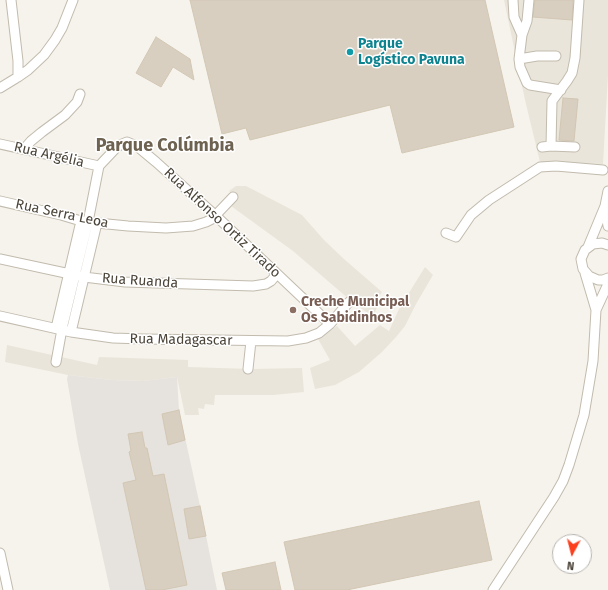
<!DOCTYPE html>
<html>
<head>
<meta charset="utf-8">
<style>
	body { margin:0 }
	#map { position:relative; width:608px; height:590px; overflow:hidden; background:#f6f3ec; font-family:"Fira Sans",sans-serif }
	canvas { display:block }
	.north { position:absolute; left:552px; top:534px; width:40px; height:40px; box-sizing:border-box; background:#fff; border:1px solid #b7b4b0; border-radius:50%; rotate:187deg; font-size:11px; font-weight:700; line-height:16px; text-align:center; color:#4b4439 }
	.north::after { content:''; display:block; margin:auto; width:14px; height:18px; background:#fc3f1d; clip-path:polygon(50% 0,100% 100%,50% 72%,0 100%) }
</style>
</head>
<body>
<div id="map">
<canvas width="608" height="590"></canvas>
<div class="north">N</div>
</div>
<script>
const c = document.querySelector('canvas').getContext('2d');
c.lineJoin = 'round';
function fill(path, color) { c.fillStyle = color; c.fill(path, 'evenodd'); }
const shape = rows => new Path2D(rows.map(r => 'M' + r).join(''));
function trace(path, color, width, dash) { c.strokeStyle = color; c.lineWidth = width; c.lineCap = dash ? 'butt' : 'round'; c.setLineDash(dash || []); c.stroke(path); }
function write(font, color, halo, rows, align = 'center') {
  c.font = font + ' "Fira Sans",sans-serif'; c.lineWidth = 3; c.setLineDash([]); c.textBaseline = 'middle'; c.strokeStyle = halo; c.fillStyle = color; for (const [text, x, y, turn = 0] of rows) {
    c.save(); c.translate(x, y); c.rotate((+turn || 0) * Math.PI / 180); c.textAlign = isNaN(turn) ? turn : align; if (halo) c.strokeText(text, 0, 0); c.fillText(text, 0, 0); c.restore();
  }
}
const residential = shape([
	[504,0,608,0,608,75,603,164,540,162,525,100],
	[236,186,246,186,302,215,324,240,344,259,382,292,375,302,378,305,373,317,350,300,293,251,231,206,236,198,229,191],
	[425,267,433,275,416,304,405,326,396,337,382,352,359,372,335,385,315,389,310,368,330,360,318,339,337,326,355,346,380,325,389,331,399,309],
	[7,345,97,365,99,357,188,360,188,367,251,369,302,368,304,392,273,395,215,395,214,405,205,404,204,409,198,408,199,415,185,415,177,377,144,381,111,380,68,375,5,362]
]);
const industrial = shape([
	[68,375,111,380,143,381,177,377,179,410,200,506,217,590,110,590,78,444,67,379]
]);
const building = shape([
	[190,0,485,0,514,127,402,153,390,105,250,140,246,128,222,134,190,0],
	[535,0,573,0,572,20,533,17,535,0],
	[156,37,190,59,194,80,173,67,161,87,136,73,156,37],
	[563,98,578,99,574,141,559,140,563,98],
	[179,410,185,440,168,445,162,414,179,410],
	[142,432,145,448,147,448,153,476,164,474,187,585,162,590,146,590,123,483,136,480,129,452,131,451,128,434,142,432],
	[479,501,492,560,347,590,295,590,284,542,479,501],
	[200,506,206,536,189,539,184,509,200,506],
	[275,562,281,590,226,590,222,573,275,562]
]);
const minor = shape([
	[11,0,18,61,18,77],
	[513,0,514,17,522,35],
	[529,0,527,21,522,35,519,59,520,67,527,83,530,85,561,90],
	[519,59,537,56,556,56],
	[0,88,18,77,28,70,44,55,55,40,62,28,73,0],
	[0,144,99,166],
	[551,146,552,101,567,81,572,73,575,58,579,0],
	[542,147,551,146,575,147],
	[24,149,31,141,42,132,65,115,77,102,80,94],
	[0,201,61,215,81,221,97,223,128,226,166,228,193,226,206,222,212,219,233,197],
	[605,207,608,226],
	[446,233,456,237,471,215,489,200,540,167,556,166,603,170],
	[608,245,602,243,593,244,585,250,581,259,583,269,589,276,598,280,603,280,608,278],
	[588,247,605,206,608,191],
	[0,259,84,277,125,282,253,286,266,284,271,281,277,274],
	[585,273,596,310],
	[0,316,71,332,113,338,143,339,288,341,306,338,319,333,330,324,349,302],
	[56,328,81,221],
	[71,332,97,223],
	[56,362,62,329,88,222,99,166,117,147,122,144,127,142,132,144,138,147,156,162,215,215,330,324],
	[248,369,251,341,254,341],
	[0,553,8,590],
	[493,590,554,497,563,481,569,465,584,415,593,361,596,310,608,284]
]);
const markers = [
	[350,52,4,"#0f9aa8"],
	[293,310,4,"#8d6e63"]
];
const cultureNames = [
	["Parque",358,44],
	["Logístico Pavuna",358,60]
];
const streetNames = [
	["Rua Argélia",49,155,13],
	["Rua Serra Leoa",62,214,12],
	["Rua Alfonso Ortiz Tirado",222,223,43],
	["Rua Ruanda",140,281,4],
	["Rua Madagascar",181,340,1]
];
const educationNames = [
	["Creche Municipal",301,302],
	["Os Sabidinhos",301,318]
];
const districtNames = [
	["Parque Colúmbia",165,146]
];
fill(residential, '#eae5da');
fill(industrial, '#e6e2dd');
fill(building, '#d8cfc1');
trace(building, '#d3c7b4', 1);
trace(minor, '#c2bbae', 11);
trace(minor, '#fff', 9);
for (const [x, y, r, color] of markers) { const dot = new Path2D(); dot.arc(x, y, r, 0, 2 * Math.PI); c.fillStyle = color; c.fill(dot); trace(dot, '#fff', 1.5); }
write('bold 14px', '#0d838f', '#fff', cultureNames, 'left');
write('14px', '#4b4439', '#fff', streetNames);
write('bold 14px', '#785e54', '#fff', educationNames, 'left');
write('bold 18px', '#6e6250', '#fff', districtNames);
</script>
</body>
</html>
